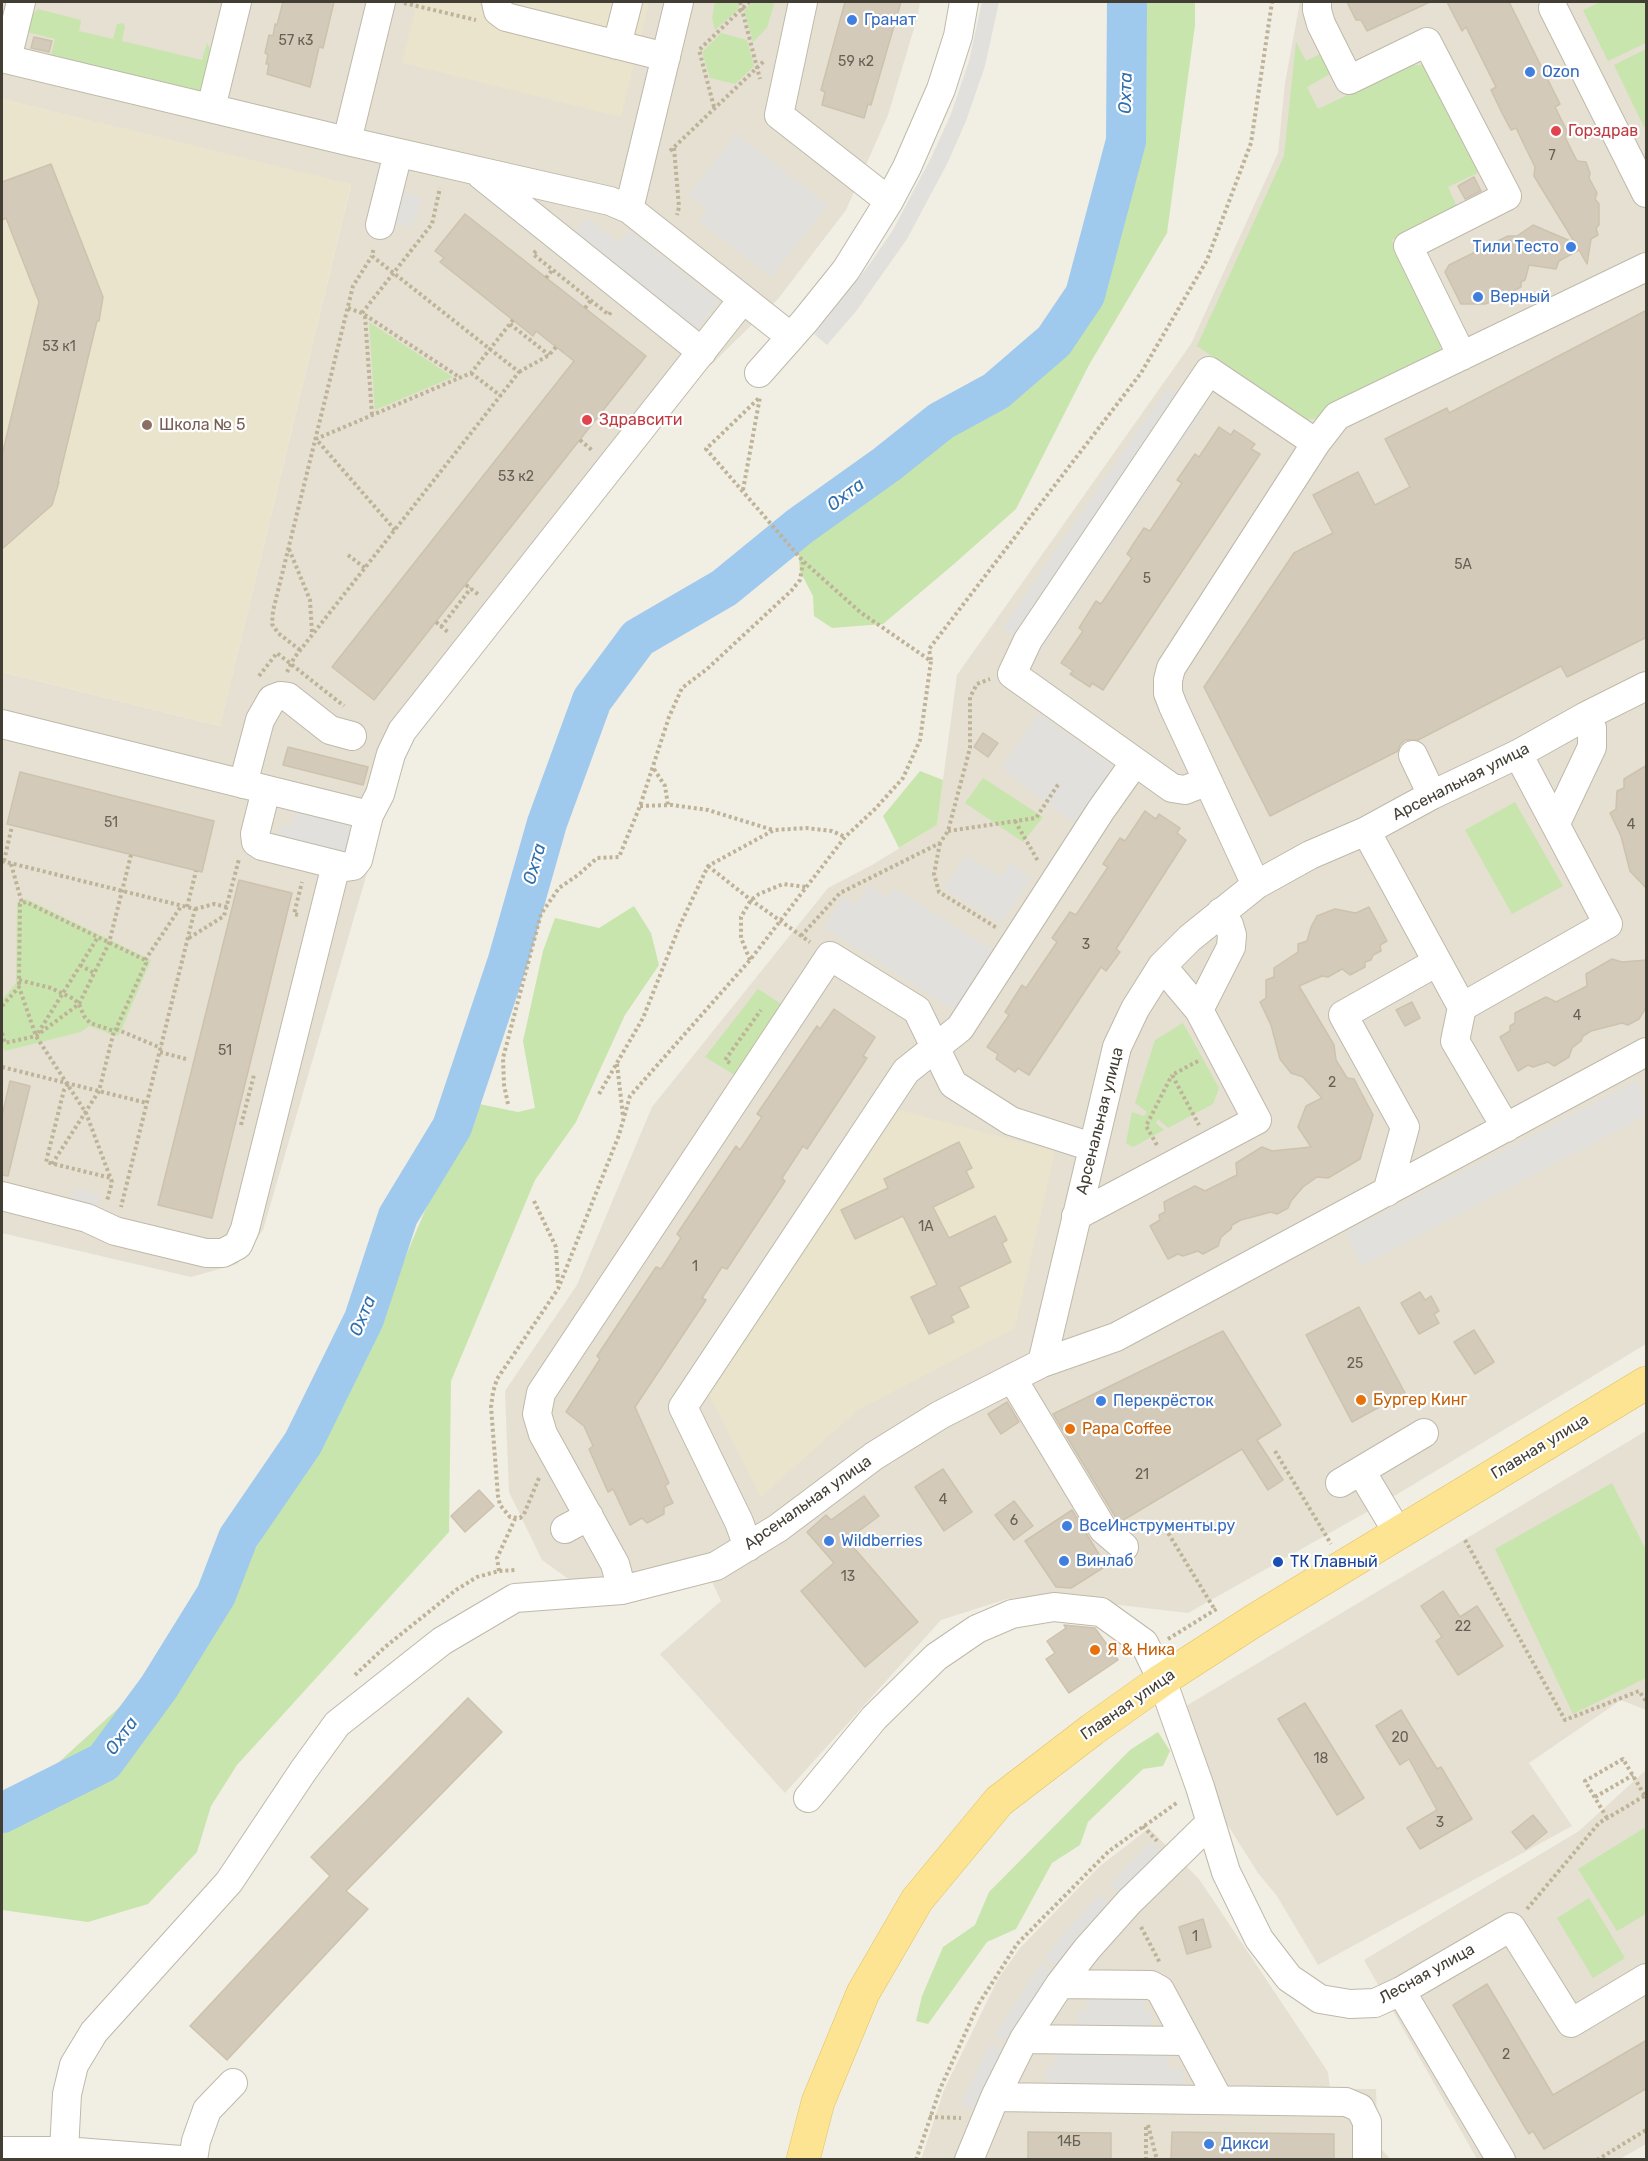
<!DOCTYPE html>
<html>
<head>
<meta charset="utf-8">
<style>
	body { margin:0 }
	#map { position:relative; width:1648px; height:2161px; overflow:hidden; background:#f1eee3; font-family:Rubik,sans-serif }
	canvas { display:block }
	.frame { position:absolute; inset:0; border:3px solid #433e34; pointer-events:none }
</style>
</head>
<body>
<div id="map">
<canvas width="1648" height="2161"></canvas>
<div class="frame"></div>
</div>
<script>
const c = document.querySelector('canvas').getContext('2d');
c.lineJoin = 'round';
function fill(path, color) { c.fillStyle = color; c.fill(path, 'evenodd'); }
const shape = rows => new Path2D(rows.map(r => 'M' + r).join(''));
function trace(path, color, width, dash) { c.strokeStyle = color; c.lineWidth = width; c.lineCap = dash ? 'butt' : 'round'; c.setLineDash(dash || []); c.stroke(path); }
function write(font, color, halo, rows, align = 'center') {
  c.font = font + ' Rubik,sans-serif'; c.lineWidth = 4.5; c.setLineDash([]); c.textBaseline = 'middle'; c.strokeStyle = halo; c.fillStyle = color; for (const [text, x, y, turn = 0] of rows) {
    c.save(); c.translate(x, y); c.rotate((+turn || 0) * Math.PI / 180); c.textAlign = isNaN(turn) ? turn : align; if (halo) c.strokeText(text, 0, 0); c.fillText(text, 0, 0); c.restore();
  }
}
const residential = shape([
	[2,2,920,2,918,15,888,115,846,210,778,299,666,409,404,746,263,1230,237,1264,191,1277,2,1233,2,672,220,726,351,185,2,99],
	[1300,2,1646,2,1646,1344,1381,1504,1188,1613,1051,1597,1007,1599,941,1620,785,1793,660,1654,721,1601,703,1562,574,1583,542,1560,509,1492,505,1391,577,1285,652,1107,828,888,872,865,937,825,957,675,1191,344,1278,153,1285,83],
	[1646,1431,1646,1710,1621,1700,1529,1763,1572,1826,1318,1965,1277,1896,1258,1873,1213,1802,1181,1709],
	[1646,1770,1646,2144,1620,2159,1477,2159,1364,1960,1579,1831],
	[1149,1828,1199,1879,1328,2072,1330,2089,1376,2089,1378,2145,1390,2159,921,2160,944,2090,998,1979,1020,1948,1099,1867]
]);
const education = shape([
	[417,2,649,2,621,117,402,63],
	[2,99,351,184,220,726,2,672],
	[899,1110,1055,1151,1015,1328,858,1410,761,1497,709,1395]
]);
const green = shape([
	[715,2,737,2,739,9,715,30,712,18],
	[753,2,773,2,774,4,767,28,753,42,744,10],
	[1134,2,1195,2,1195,25,1167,233,1089,365,1016,509,954,564,883,624,832,628,814,616,813,596,800,571,798,548,852,508,908,458,1046,365,1087,300,1135,143],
	[1601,2,1646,2,1646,43,1608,61,1583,10],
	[38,9,81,20,79,31,113,39,117,24,123,23,125,26,122,41,202,60,207,43,212,53,200,93,50,60,55,39,27,32,31,16],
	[721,33,747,40,754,66,735,84,710,78,702,52],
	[1296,42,1306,61,1322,53,1332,73,1307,87,1318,109,1411,65,1423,65,1482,171,1448,187,1458,209,1392,240,1440,337,1441,346,1439,354,1323,416,1314,419,1305,420,1197,346,1284,156],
	[1646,49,1646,126,1644,127,1614,65],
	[369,322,453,377,375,410],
	[920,771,943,780,937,825,899,848,883,816],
	[983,778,1043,817,1023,842,965,803],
	[1515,802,1563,886,1512,914,1465,830],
	[26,899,151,960,119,1035,116,1036,109,1034,106,1032,89,1026,81,1032,5,1051,2,1046,2,1000,16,983,17,902],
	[634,906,651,933,659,965,625,1015,576,1122,535,1180,451,1381,449,1532,237,1765,211,1806,197,1852,148,1904,88,1922,2,1910,2,1799,37,1782,136,1692,239,1576,309,1459,365,1352,424,1213,474,1103,518,1112,535,1108,523,1041,543,951,555,918,599,928],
	[758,989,786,1007,738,1077,705,1057],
	[1183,1023,1219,1088,1213,1104,1168,1128,1158,1119,1156,1123,1164,1130,1133,1147,1126,1143,1132,1112,1144,1116,1147,1112,1135,1103,1155,1040],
	[1612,1483,1646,1550,1646,1678,1573,1714,1495,1549],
	[1158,1732,1170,1751,1163,1766,1143,1769,1088,1822,1080,1845,1052,1863,1016,1929,987,1942,928,2024,916,2021,922,1996,943,1947,975,1925,989,1892,1130,1750],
	[1646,1827,1646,1914,1617,1931,1578,1869],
	[1589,1898,1625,1958,1593,1978,1557,1918]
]);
const parking = shape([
	[982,2,999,2,985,66,966,121,947,164,907,239,857,310,827,345,814,334,869,265,893,230,932,156,951,114,969,61],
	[736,134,828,205,771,277,699,221,707,209,689,195],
	[401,192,421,197,416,220,413,220,411,228,394,223],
	[587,218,619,243,629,230,719,301,697,329,575,233],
	[1168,387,1203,411,1039,653,1002,629],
	[1039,714,1113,766,1074,823,1001,768],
	[296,809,353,824,345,858,277,840,281,825,292,827],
	[965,855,1001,877,1010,863,1031,878,1001,923,944,889],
	[868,886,888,898,894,888,996,952,958,1012,824,928,843,897,856,905],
	[1637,1081,1646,1103,1646,1115,1361,1266,1346,1232],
	[74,1189,100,1195,96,1213,69,1206],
	[1152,1841,1164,1853,1122,1895,1110,1884],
	[1099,1894,1111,1906,1059,1969,1045,1959,1065,1932],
	[1041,1964,1056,1973,1010,2045,995,2035],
	[1087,1995,1144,1995,1144,2012,1152,2013,1152,2031,1078,2030,1078,2012,1086,2012],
	[991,2043,1007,2051,978,2111,961,2104],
	[1055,2050,1168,2051,1168,2069,1183,2070,1182,2090,1046,2088,1046,2067,1054,2067]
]);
const river = shape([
	[2,1813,104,1762,159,1687,216,1595,238,1538,303,1443,364,1319,398,1216,452,1127,508,960,547,823,592,700,638,638,724,588,800,526,887,464,941,421,996,391,1054,341,1085,295,1126,141,1127,2]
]);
const building = shape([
	[283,2,334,2,323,48,319,47,310,87,267,74,269,64,266,64,268,55,265,53,269,35,273,36,275,24,277,25,283,2],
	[845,2,901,2,871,105,868,104,864,118,822,105,825,92,821,90,845,2],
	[1347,2,1430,2,1367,31,1361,20,1356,20,1347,2],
	[1447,2,1509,2,1560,104,1555,107,1567,131,1565,137,1577,161,1586,162,1590,173,1589,178,1597,193,1595,199,1599,204,1599,225,1596,228,1598,235,1591,239,1587,264,1579,250,1559,261,1556,269,1529,265,1525,280,1521,282,1521,287,1515,290,1512,295,1496,303,1493,301,1485,304,1461,304,1445,272,1449,265,1508,236,1517,236,1533,225,1575,243,1534,176,1535,167,1516,128,1511,130,1502,113,1491,90,1496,87,1466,27,1462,31,1447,2],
	[34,37,52,41,49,52,31,48,34,37],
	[51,164,103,297,99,321,97,321,58,482,59,482,52,505,2,549,2,455,39,302,6,218,2,220,2,182,51,164],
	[1474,177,1481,191,1465,199,1458,186,1474,177],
	[465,214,646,356,374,700,332,667,574,361,536,331,533,336,440,262,444,258,435,251,465,214],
	[1647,310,1647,637,1567,677,1561,666,1418,740,1405,740,1400,745,1398,751,1270,816,1204,687,1294,553,1333,533,1313,495,1358,472,1375,505,1410,487,1385,439,1447,408,1449,413,1647,310],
	[1219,427,1231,435,1234,430,1255,444,1251,449,1260,454,1103,690,1092,683,1090,687,1070,674,1073,671,1061,663,1083,631,1079,628,1096,601,1101,604,1132,558,1127,554,1134,543,1144,528,1150,531,1182,483,1177,480,1195,454,1199,457,1219,427],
	[983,733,998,743,988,757,974,747,983,733],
	[288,747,368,767,363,785,283,765,288,747],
	[1647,765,1647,889,1630,871,1621,836,1610,813,1616,809,1617,791,1624,788,1624,779,1647,765],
	[20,772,214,821,202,872,7,824,20,772],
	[1145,811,1156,819,1159,814,1180,828,1177,833,1186,840,1116,949,1120,952,1106,971,1101,967,1029,1075,1018,1068,1015,1072,996,1059,998,1054,987,1047,1009,1015,1005,1012,1022,985,1026,988,1057,942,1052,938,1070,912,1076,915,1108,867,1103,864,1120,838,1125,841,1145,811],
	[239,880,292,893,212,1218,158,1205,239,880],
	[1369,907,1387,941,1380,945,1381,951,1373,955,1371,960,1365,962,1365,967,1350,975,1342,969,1328,977,1322,976,1299,986,1334,1045,1336,1060,1347,1078,1354,1079,1373,1115,1360,1159,1328,1178,1317,1177,1303,1187,1291,1201,1288,1208,1277,1214,1271,1212,1241,1220,1232,1225,1231,1229,1221,1237,1218,1246,1203,1254,1198,1251,1183,1256,1178,1254,1168,1259,1150,1226,1160,1220,1159,1215,1165,1212,1164,1202,1195,1186,1205,1191,1237,1175,1236,1163,1262,1147,1272,1151,1311,1147,1298,1127,1306,1106,1322,1098,1303,1077,1291,1073,1280,1059,1271,1025,1260,1002,1266,998,1266,980,1274,977,1274,968,1298,952,1298,944,1307,941,1311,927,1317,916,1335,909,1356,913,1369,907],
	[1612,959,1622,962,1647,960,1647,1006,1639,1019,1628,1025,1622,1023,1591,1031,1583,1036,1581,1041,1572,1048,1569,1057,1554,1066,1548,1062,1533,1067,1528,1065,1518,1071,1500,1037,1510,1031,1510,1026,1515,1023,1515,1013,1546,997,1556,1002,1587,986,1586,974,1612,959],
	[1412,1002,1420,1018,1405,1026,1396,1010,1412,1002],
	[834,1009,875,1037,863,1056,867,1058,807,1149,803,1146,782,1178,785,1181,727,1269,722,1267,702,1298,706,1300,635,1407,669,1483,665,1486,673,1503,664,1507,664,1514,647,1523,642,1518,630,1525,613,1489,608,1492,589,1449,593,1446,584,1426,566,1412,600,1359,597,1356,656,1267,661,1269,681,1238,677,1234,736,1146,740,1150,762,1117,757,1114,817,1026,820,1029,834,1009],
	[10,1081,30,1086,8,1176,2,1175,2,1116,10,1081],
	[959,1142,972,1168,966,1171,974,1187,933,1207,949,1238,995,1216,1007,1240,1002,1243,1011,1262,959,1287,969,1307,951,1316,954,1322,929,1334,911,1297,937,1285,903,1216,855,1239,841,1210,888,1188,884,1179,959,1142],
	[1420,1292,1425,1300,1431,1296,1439,1311,1434,1314,1439,1323,1419,1334,1401,1303,1420,1292],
	[1359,1307,1405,1393,1352,1422,1306,1335,1359,1307],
	[1474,1330,1494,1362,1475,1374,1454,1342,1474,1330],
	[1223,1331,1281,1425,1257,1440,1283,1480,1268,1490,1242,1449,1120,1522,1116,1518,1053,1414,1223,1331],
	[1007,1402,1019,1422,1001,1434,988,1414,1007,1402],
	[943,1469,972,1512,944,1531,915,1487,943,1469],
	[479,1490,494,1506,465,1532,451,1516,479,1490],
	[864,1496,879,1516,847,1540,918,1622,865,1667,801,1591,834,1563,807,1532,826,1515,831,1520,864,1496],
	[1014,1501,1033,1526,1014,1540,995,1515,1014,1501],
	[1072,1510,1106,1566,1071,1588,1056,1587,1025,1541,1072,1510],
	[1443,1591,1460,1617,1477,1606,1503,1646,1458,1675,1436,1641,1442,1637,1421,1606,1443,1591],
	[1064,1625,1095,1628,1118,1660,1069,1693,1046,1659,1055,1653,1047,1641,1066,1628,1064,1625],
	[468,1698,502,1732,346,1891,368,1909,227,2060,190,2026,330,1876,311,1857,468,1698],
	[1305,1703,1364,1798,1337,1815,1278,1719,1305,1703],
	[1401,1710,1437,1769,1441,1767,1472,1819,1420,1849,1407,1828,1437,1810,1409,1759,1400,1765,1376,1726,1401,1710],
	[1533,1815,1547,1832,1526,1849,1512,1832,1533,1815],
	[1203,1919,1211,1947,1187,1954,1179,1927,1203,1919],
	[1487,1984,1553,2095,1647,2040,1647,2088,1544,2149,1533,2131,1529,2134,1453,2005,1487,1984],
	[1028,2132,1111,2133,1111,2160,1028,2160,1028,2132],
	[1172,2132,1334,2134,1334,2160,1171,2160,1172,2132]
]);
const path = shape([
	[740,2,760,79],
	[404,3,476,20],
	[714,107,699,50,749,2],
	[674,148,679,207,677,215],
	[670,151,764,61],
	[536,251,533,254,609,315,612,310],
	[546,278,553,269],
	[348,308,362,313,459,377],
	[585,308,591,300],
	[362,313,432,224,440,188],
	[365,316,372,415],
	[510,324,549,355],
	[519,372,549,355,556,347],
	[471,373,501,396],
	[580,440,593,451],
	[743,490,760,397],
	[395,530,316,439,471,373,513,320],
	[289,549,310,600,312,633],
	[348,555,365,568],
	[466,585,479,595],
	[436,622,449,633],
	[441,627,471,588],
	[300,650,278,633,272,624,273,611,353,286,372,256],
	[931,660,929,649,1141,373,1207,260,1251,143,1272,2],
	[287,672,294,658,519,372,372,256,374,247],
	[259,676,277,653,344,706],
	[654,769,665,786,668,805],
	[640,806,672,805,708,810,773,830],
	[1015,821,1038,861],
	[948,831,1036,818,1059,783],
	[940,843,934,874,939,892,997,928],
	[2,861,195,909,121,1207],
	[4,861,12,826],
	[11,864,22,903],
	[708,866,751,900,810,942],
	[187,907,196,871],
	[195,909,214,904,227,907],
	[298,915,294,914,302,882],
	[801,936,840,893,940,843,948,831,970,748,970,697,977,684,990,679],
	[189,938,224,916,239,859],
	[145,960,182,905],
	[750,960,741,938,741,917,751,900,759,894,783,884,806,887],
	[80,965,94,973],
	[19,980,51,988,74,999,79,1004,84,1016,90,1023,114,1031,116,1029,146,963,145,960,26,902,20,904,19,980,19,987],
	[2,1006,19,987,36,1036,86,1113,112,1182,107,1201],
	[116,1029,161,1048],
	[2,1033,5,1043,36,1036,79,1004,109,943,131,855],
	[38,1033,98,937],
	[160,1052,186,1059],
	[1198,1061,1172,1075,1199,1125],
	[730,1063,725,1060,761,1010],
	[617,1064,623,1116],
	[2,1067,147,1103],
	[68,1084,64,1090,46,1162,111,1178],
	[599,1094,643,1018,680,925,708,866,774,830,806,828,832,831,845,837],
	[508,1104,504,1085,503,1058,541,914,559,888,578,875,597,858,619,857,640,806,669,717,682,688,707,669,791,591,800,580,803,562],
	[241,1125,254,1075],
	[1157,1145,1146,1126,1172,1075],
	[52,1164,99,1091,114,1031],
	[534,1201,556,1247,558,1285],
	[1275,1451,1331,1544],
	[539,1478,524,1514,520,1518,510,1517,500,1505,498,1496,491,1407,493,1392,497,1379,558,1289,619,1135,630,1096,750,960,845,837,875,809,903,778,920,740,931,661,860,612,803,561,706,449,759,398],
	[1162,1523,1215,1610],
	[1465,1540,1565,1720,1639,1691,1646,1701],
	[499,1571,497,1558,515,1519],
	[1168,1639,1218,1608],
	[355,1675,385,1647,456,1590,477,1577,499,1571,516,1570],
	[1595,1797,1633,1775],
	[1607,1818,1585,1781,1623,1759,1645,1796],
	[1143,1826,1157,1841],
	[1527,1909,1599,1823,1646,1795],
	[1141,1927,1160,1963],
	[929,2117,961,2118],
	[1148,2125,1157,2160],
	[916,2160,940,2089,978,2005,1017,1944,1109,1851,1178,1802],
	[1146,2160,1146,2124],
	[1597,2160,1646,2130]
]);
const minor = shape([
	[496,2,498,11,506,17,666,57],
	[803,2,779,115,889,201],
	[1317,2,1317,10,1321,24,1349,80,1427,42,1507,196,1408,246,1462,356],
	[1553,8,1646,193],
	[617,45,628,2],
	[2,58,347,141,610,201,629,209,791,337],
	[7,59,21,2],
	[211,108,237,2],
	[347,141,381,2],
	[481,175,702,352],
	[629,209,679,2],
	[380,225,398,153],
	[759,373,805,321,846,270,889,201,907,167,941,89,958,36,964,2],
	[1316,443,1337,416,1646,267],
	[2,724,369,815],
	[1413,755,1432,795],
	[1208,781,1185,790,1172,788,1012,674,1028,640,1209,371,1316,443,1171,668,1168,680,1168,693,1173,706,1256,885],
	[243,784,260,720,272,699,280,696,288,697,330,730,352,736],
	[266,790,255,834,256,842,262,846,346,867,353,866,358,860,369,815,380,794,391,754,402,731,743,299],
	[1556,823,1592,747,1592,728,1586,716],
	[1366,831,1462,1007],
	[1162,966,1199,1010],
	[1506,1128,1455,1041,1462,1007,1608,924,1518,754],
	[1387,1192,1405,1127,1343,1015,1437,962],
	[2,1196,87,1218,115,1231,206,1253,223,1253,238,1245,245,1229,336,865],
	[1076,1216,1257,1120,1199,1010,1231,947,1232,935,1229,925,1221,912],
	[1042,1363,1116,1337,1646,1052],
	[1012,1378,1103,1529,1124,1547],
	[1361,1471,1398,1533],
	[1340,1483,1424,1433],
	[565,1529,589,1516],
	[748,1547,739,1522,683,1407,906,1071,960,1028,1101,810,1135,762],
	[622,1590,615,1564,543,1434,537,1414,541,1393,830,956,917,1010,953,1084,1011,1121,1092,1147],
	[808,1798,874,1718,936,1657,977,1629,1012,1614,1054,1607,1101,1612,1144,1643,1162,1680,1200,1787,1226,1872,1259,1939,1289,1978,1320,1999,1350,2004,1375,2003,1401,1991,1511,1927,1571,2023,1646,1978],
	[1060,1984,1151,1985,1160,1990,1219,2100],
	[1401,1991,1501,2160],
	[1024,2039,1187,2041],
	[995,2097,1346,2102,1360,2108,1367,2122,1367,2160],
	[2,2151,64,2151,181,2160],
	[64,2151,67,2094,74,2065,94,2032,229,1882,303,1771,337,1724,442,1641,515,1598,622,1590,716,1566,778,1528,874,1456,940,1415,1042,1363,1117,1047,1135,1009,1162,966,1190,938,1256,885,1310,855,1366,831,1432,795,1518,754,1586,716,1646,686],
	[193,2160,196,2141,207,2110,233,2083],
	[969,2160,995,2097,1024,2039,1060,1984,1087,1949,1129,1902,1210,1823]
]);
const major = shape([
	[803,2160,818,2102,863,1993,917,1900,999,1801,1093,1729,1162,1680,1255,1620,1646,1383]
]);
const markers = [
	[852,20,6,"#3f7fe0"],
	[1530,72,6,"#3f7fe0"],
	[1556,131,6,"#e0444e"],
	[1571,247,6,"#3f7fe0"],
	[1478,297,6,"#3f7fe0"],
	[587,420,6,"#e0444e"],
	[147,425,6,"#8d6e63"],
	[1361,1400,6,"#e8710a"],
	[1101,1401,6,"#3f7fe0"],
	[1070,1429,6,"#e8710a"],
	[1067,1526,6,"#3f7fe0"],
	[829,1541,6,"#3f7fe0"],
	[1064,1561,6,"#3f7fe0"],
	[1278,1562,6,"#1a4fb4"],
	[1095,1650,6,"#e8710a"],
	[1209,2144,6,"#3f7fe0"]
];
const numberNames = [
	["57 к3",296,41],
	["59 к2",856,62],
	["7",1552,156],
	["53 к1",59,347],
	["53 к2",516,477],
	["5А",1463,565],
	["5",1147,579],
	["51",111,823],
	["4",1631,825],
	["3",1086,945],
	["4",1577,1016],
	["51",225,1051],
	["2",1332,1083],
	["1А",926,1227],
	["1",695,1267],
	["25",1355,1364],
	["21",1142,1475],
	["4",943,1500],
	["6",1014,1521],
	["13",848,1577],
	["22",1463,1627],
	["20",1400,1738],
	["18",1321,1759],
	["3",1440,1823],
	["1",1195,1937],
	["2",1506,2055],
	["14Б",1069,2142]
];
const shopNames = [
	["Гранат",864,20],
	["Ozon",1542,72],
	["Тили Тесто",1559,247,"right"],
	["Верный",1490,297],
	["Перекрёсток",1113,1401],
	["ВсеИнструменты.ру",1079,1526],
	["Wildberries",841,1541],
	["Винлаб",1076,1561],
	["Дикси",1221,2144]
];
const healthNames = [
	["Горздрав",1568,131],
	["Здравсити",599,420]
];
const educationNames = [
	["Школа № 5",159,425]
];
const streetNames = [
	["Арсенальная улица",1461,782,-27],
	["Арсенальная улица",1100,1121,-76],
	["Главная улица",1540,1447,-31],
	["Арсенальная улица",808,1503,-35],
	["Главная улица",1128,1705,-35],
	["Лесная улица",1427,1974,-29]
];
const foodNames = [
	["Бургер Кинг",1373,1400],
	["Papa Coffee",1082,1429],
	["Я & Ника",1107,1650]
];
const transitNames = [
	["ТК Главный",1290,1562]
];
const waterNames = [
	["Охта",1126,93,-89],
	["Охта",846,495,-37],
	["Охта",535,864,-74],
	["Охта",363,1316,-68],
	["Охта",122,1736,-54]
];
fill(residential, '#e5e0d2');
fill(education, '#eae4cd');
fill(green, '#c8e5ad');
fill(parking, '#e2e0dc');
trace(river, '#a0c9ee', 40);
fill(building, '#d3cab9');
trace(building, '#cdc2ad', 1.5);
trace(minor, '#bfb9a9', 30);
trace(major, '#e0c263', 34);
trace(path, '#beb398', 4, [3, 3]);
trace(minor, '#fff', 28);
trace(major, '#fce492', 33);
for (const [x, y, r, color] of markers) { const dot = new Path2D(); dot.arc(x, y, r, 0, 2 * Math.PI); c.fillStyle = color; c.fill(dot); trace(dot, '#fff', 2); }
write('14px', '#676155', null, numberNames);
write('16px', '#366cbe', '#fff', shopNames, 'left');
write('16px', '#be3a42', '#fff', healthNames, 'left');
write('16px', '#785e54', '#fff', educationNames, 'left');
write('16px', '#433e34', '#fff', streetNames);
write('16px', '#c56008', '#fff', foodNames, 'left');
write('16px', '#164399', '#fff', transitNames, 'left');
write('italic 18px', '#3070ac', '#fff', waterNames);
</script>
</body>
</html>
